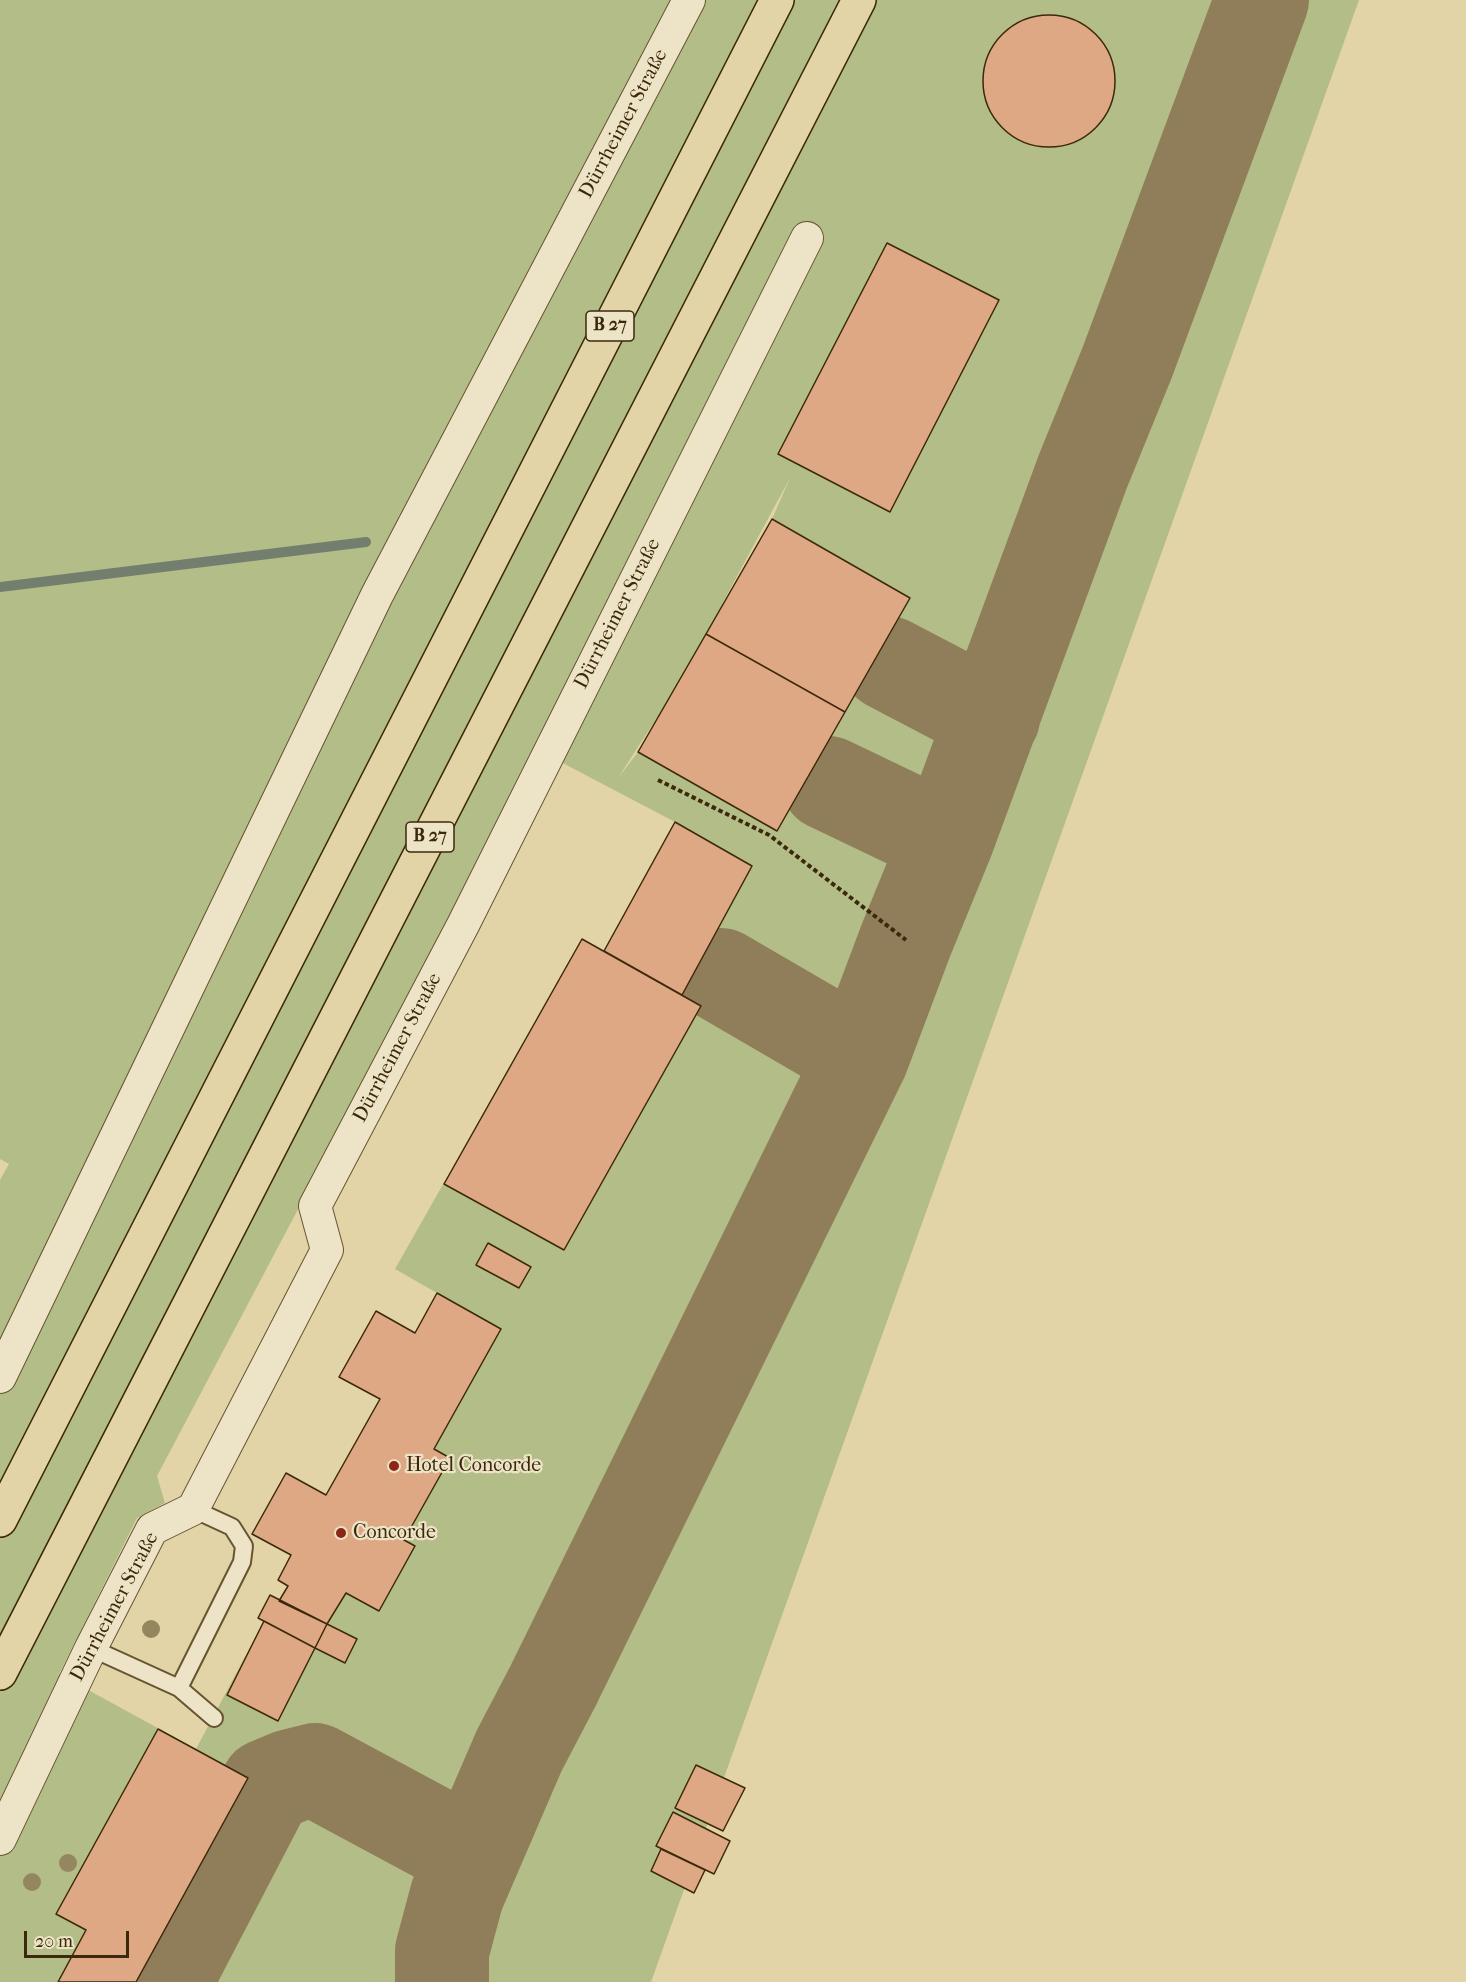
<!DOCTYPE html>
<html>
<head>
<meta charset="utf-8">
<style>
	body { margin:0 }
	#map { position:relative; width:1466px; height:1982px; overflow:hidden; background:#e3d4a8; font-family:"IM FELL French Canon",serif }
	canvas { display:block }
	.scale { position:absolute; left:24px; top:1931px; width:105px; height:27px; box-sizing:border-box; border:3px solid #3c290b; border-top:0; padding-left:8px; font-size:18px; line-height:21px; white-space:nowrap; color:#3c290b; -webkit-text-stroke:4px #ede3c6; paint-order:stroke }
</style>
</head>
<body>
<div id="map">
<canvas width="1466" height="1982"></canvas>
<div class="scale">20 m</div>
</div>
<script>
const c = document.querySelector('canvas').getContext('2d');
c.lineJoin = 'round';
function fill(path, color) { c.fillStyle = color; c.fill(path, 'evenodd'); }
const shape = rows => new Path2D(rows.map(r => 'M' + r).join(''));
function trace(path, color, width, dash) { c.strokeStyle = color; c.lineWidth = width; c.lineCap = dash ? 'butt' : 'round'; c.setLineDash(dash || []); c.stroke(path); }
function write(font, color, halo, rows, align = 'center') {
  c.font = font + ' "IM FELL French Canon",serif'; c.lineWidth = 4.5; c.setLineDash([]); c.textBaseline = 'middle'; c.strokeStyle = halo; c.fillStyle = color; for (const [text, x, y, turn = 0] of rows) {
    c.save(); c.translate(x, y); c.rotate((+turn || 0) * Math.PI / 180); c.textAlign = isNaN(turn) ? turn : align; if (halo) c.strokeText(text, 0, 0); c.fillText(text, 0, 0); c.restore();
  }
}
const green = shape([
	[0,0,1359,0,651,1982,0,1982,0,1180,9,1164,0,1159],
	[790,478,772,519,722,605,722,604],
	[658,716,638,752,618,778],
	[536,749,675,822,604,951,582,939,395,1269,437,1293,434,1449,450,1458,404,1540,415,1546,379,1611,346,1593,327,1624,264,1621,196,1749,59,1674,137,1518,165,1503,157,1476,415,988]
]);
const stream = shape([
	[0,587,366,542]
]);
const taxiway = shape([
	[888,663,993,718],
	[828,783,947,840],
	[721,975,862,1057],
	[165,1982,267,1786,291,1776,315,1770,473,1855],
	[442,1982,442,1951,457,1895,519,1751,553,1686,862,1057,906,940,947,840,1083,471,1127,363,1262,0]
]);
const building = shape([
	'983 81a66 66 0 1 1 132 0a66 66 0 1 1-132 0Z',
	[887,243,999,300,890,512,778,454,887,243],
	[772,519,910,598,845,712,706,634,772,519],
	[706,634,845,712,777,831,638,752,706,634],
	[675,822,752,866,682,995,604,951,675,822],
	[582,939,701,1006,564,1250,444,1184,582,939],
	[488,1243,531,1267,519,1288,476,1265,488,1243],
	[437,1293,501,1329,434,1449,450,1458,404,1540,415,1546,379,1611,346,1593,327,1624,279,1601,288,1586,278,1580,291,1555,252,1534,286,1473,326,1495,380,1399,339,1377,376,1311,415,1333,437,1293],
	[270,1595,327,1624,315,1648,258,1618,270,1595],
	[264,1621,315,1648,278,1721,227,1695,264,1621],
	[327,1624,357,1639,345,1663,315,1648,327,1624],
	[158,1729,248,1778,136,1982,58,1982,86,1930,56,1914,158,1729],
	[696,1765,745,1788,723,1831,675,1808,696,1765],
	[673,1812,730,1841,714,1874,656,1846,673,1812],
	[661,1849,705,1870,694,1893,651,1871,661,1849]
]);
const path = shape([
	[658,780,769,835,906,940]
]);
const lane = shape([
	[91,1648,179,1688,214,1718],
	[179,1688,242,1562,244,1546,232,1527,193,1509]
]);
const street = shape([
	[0,1377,377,595,689,0],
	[0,1839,91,1648,152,1529,193,1509,327,1250,315,1206,463,925,807,238]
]);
const highway = shape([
	[0,1520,777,0],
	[0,1673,859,0]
]);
const trees = [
	[151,1629],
	[68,1863],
	[32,1882]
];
const markers = [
	[394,1466,6,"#8f2418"],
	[341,1533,6,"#8f2418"]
];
const shields = [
	[610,326,48],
	[430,837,48]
];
const shieldNames = [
	["B 27",610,326],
	["B 27",430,837]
];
const streetNames = [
	["Dürrheimer Straße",624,124,-62],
	["Dürrheimer Straße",618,614,-63],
	["Dürrheimer Straße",398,1048,-62],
	["Dürrheimer Straße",115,1607,-62]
];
const poiNames = [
	["Hotel Concorde",406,1466],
	["Concorde",353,1533]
];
fill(green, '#b3bd88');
trace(stream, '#737e6e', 10);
trace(taxiway, '#907e5a', 94);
fill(building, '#dda883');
trace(building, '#3c290b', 1.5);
trace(lane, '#665432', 20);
trace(street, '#665432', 34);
trace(highway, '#3c290b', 36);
trace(path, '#3c290b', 4, [4.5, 3]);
trace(lane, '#ede3c6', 16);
trace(street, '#ede3c6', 32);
trace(highway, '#e3d4a8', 33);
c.fillStyle = '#94865f';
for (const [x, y] of trees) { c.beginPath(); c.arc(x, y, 9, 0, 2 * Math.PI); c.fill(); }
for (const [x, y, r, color] of markers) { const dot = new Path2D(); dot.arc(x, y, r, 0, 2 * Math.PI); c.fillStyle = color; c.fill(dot); trace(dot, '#ede3c6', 2); }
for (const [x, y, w] of shields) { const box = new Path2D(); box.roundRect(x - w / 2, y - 15, w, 30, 4.5); c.fillStyle = '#ede3c6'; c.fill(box); trace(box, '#3c290b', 1.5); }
write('bold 18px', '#3c290b', null, shieldNames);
write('20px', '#3c290b', '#ede3c6', streetNames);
write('20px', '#3c290b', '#ede3c6', poiNames, 'left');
</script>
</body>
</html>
